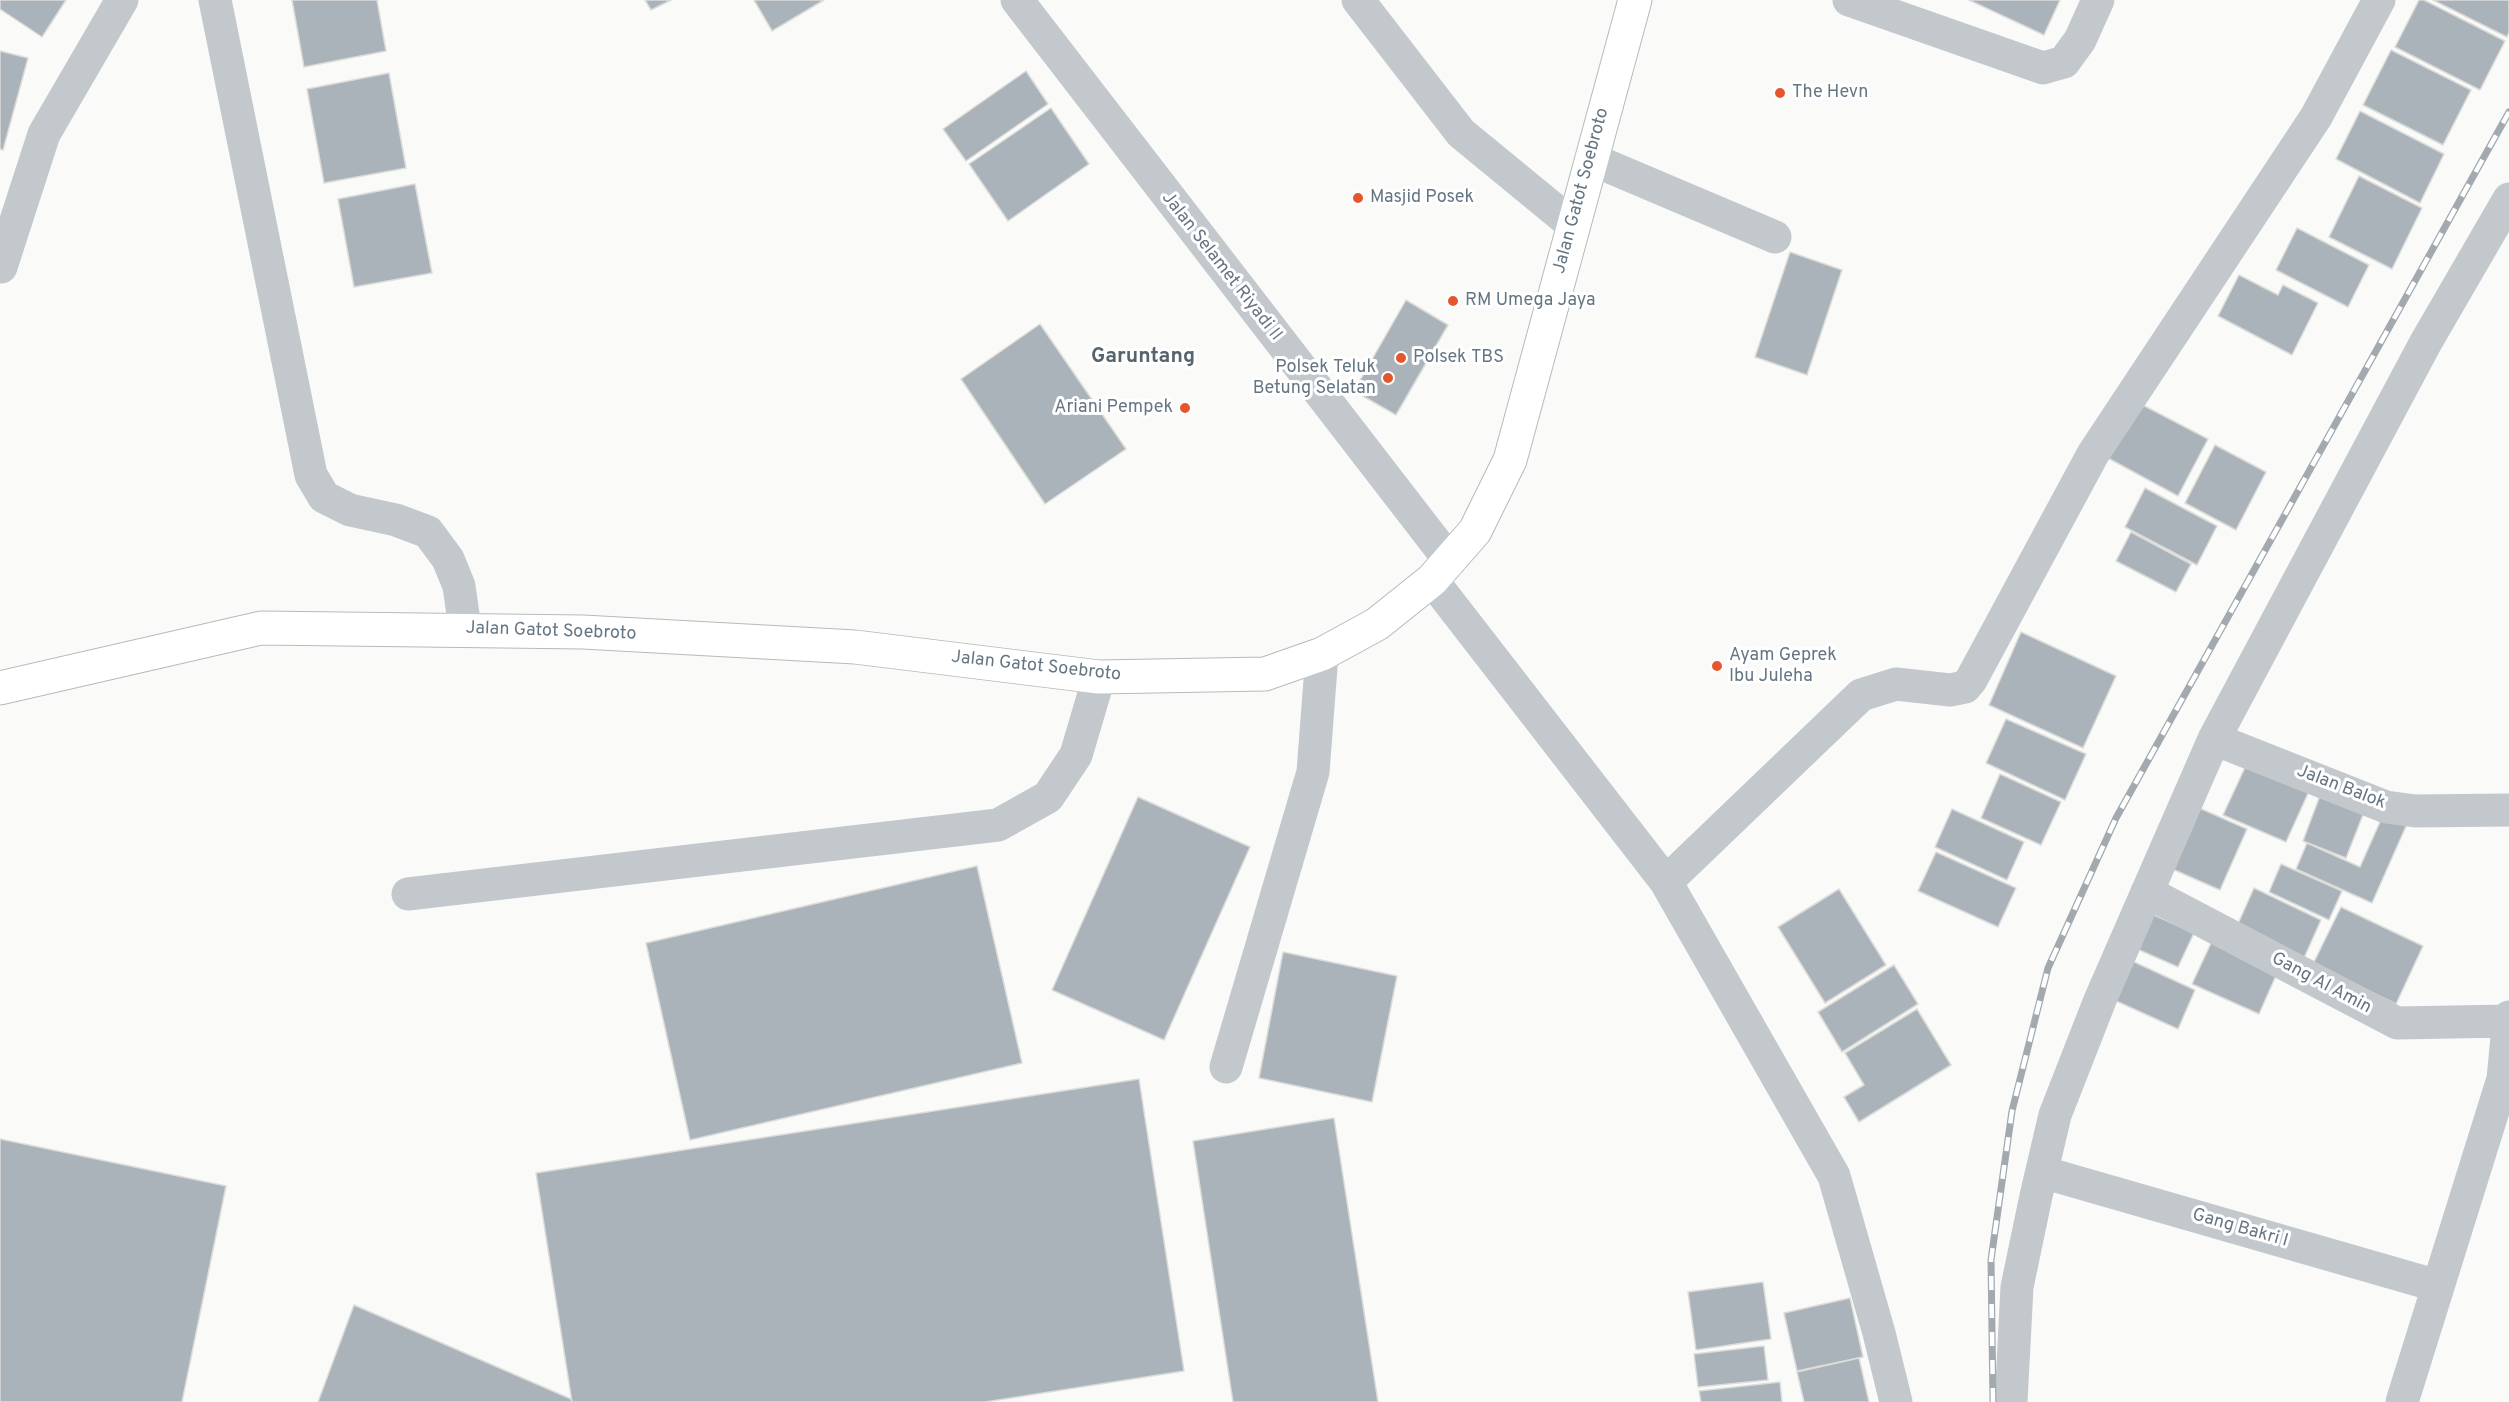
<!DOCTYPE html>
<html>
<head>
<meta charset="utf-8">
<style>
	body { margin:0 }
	canvas { display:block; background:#fafaf8 }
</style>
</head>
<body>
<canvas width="2509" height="1402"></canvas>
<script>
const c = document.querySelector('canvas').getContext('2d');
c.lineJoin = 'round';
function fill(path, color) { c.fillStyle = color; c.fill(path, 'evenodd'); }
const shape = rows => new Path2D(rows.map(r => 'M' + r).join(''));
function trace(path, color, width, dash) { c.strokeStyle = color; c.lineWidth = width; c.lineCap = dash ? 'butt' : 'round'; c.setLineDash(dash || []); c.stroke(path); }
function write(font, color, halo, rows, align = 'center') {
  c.font = font + ' Overpass,sans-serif'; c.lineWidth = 6; c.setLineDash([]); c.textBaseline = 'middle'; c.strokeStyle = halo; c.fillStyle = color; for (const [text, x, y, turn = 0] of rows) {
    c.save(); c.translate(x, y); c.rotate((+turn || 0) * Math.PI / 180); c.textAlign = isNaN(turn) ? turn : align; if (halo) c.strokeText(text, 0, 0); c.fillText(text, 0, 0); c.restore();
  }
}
const building = shape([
	[0,0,66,0,42,37,0,9,0,0],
	[292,0,377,0,386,51,304,67,292,0],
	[645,0,671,0,651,10,645,0],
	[754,0,824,0,772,31,754,0],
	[1969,0,2060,0,2044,35,1969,0],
	[2419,0,2424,0,2505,41,2480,90,2395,47,2419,0],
	[2433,0,2509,0,2509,32,2507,37,2433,0],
	[2391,50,2471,90,2443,145,2363,105,2391,50],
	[0,51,28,58,3,150,0,149,0,51],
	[1026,71,1048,104,966,161,943,129,1026,71],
	[389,73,406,168,324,183,307,89,389,73],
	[1051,108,1089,164,1008,221,969,164,1051,108],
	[2360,111,2444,154,2420,203,2336,159,2360,111],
	[2359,176,2422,208,2392,269,2329,237,2359,176],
	[415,184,432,273,354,287,338,199,415,184],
	[2297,228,2369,265,2348,307,2276,270,2297,228],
	[1790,252,1842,270,1807,375,1755,357,1790,252],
	[2239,275,2278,295,2283,285,2318,303,2292,355,2218,316,2239,275],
	[1406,300,1448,325,1396,415,1354,391,1406,300],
	[1040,324,1126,449,1045,504,961,379,1040,324],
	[2135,401,2208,439,2178,496,2106,457,2135,401],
	[2215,445,2266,472,2236,530,2185,503,2215,445],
	[2145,488,2217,526,2197,565,2125,527,2145,488],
	[2131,532,2191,564,2176,592,2116,561,2131,532],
	[2021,632,2116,676,2083,748,1989,705,2021,632],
	[2006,719,2086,754,2065,800,1986,763,2006,719],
	[2248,761,2310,789,2286,842,2223,815,2248,761],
	[2000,774,2061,802,2041,845,1981,818,2000,774],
	[2324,785,2368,802,2346,858,2303,841,2324,785],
	[1138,797,1250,847,1164,1040,1052,990,1138,797],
	[2197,807,2247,829,2220,890,2170,868,2197,807],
	[1952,809,2024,842,2007,880,1935,847,1952,809],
	[2384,813,2407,824,2372,903,2296,869,2307,843,2360,867,2384,813],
	[1936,852,2016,888,1998,927,1918,891,1936,852],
	[2281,864,2342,891,2329,920,2269,892,2281,864],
	[977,866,1022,1063,690,1140,646,943,977,866],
	[2254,888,2321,920,2304,958,2237,926,2254,888],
	[1839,889,1886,965,1825,1003,1778,927,1839,889],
	[2341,907,2423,946,2396,1004,2313,964,2341,907],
	[2143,910,2194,933,2178,967,2128,945,2143,910],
	[2212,941,2278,971,2259,1014,2192,984,2212,941],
	[1283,952,1397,976,1372,1102,1259,1078,1283,952],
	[2132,961,2195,990,2178,1029,2114,1000,2132,961],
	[1894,965,1918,1004,1842,1052,1818,1012,1894,965],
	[1917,1009,1951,1065,1859,1122,1844,1097,1864,1085,1845,1053,1917,1009],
	[1139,1079,1184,1371,985,1402,572,1402,536,1173,1139,1079],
	[1334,1118,1378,1402,1233,1402,1193,1141,1334,1118],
	[0,1139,226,1186,182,1402,0,1402,0,1139],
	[1763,1282,1771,1339,1696,1350,1688,1292,1763,1282],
	[1850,1298,1863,1357,1797,1371,1784,1313,1850,1298],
	[354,1305,571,1399,572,1402,318,1402,354,1305],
	[1764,1346,1768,1380,1698,1387,1694,1354,1764,1346],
	[1859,1358,1869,1402,1804,1402,1797,1372,1859,1358],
	[1780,1382,1782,1402,1701,1402,1699,1391,1780,1382]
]);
const minor = shape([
	[215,0,311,475,324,497,350,510,396,520,428,532,448,559,459,586,465,629],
	[1017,0,1450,561],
	[1358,0,1461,133,1573,225],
	[1849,0,2043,68,2064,62,2080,40,2098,0],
	[1591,159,1775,237],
	[1,267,44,134,122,0],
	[1432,580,1666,882,1834,1176,1879,1333,1896,1402],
	[2214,739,2386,807,2415,811,2509,810],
	[1666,882,1861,695,1896,684,1950,690,1965,687,1971,680,2093,454,2316,117,2379,0],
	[2147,892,2397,1023,2508,1021],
	[408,894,998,825,1048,797,1076,755,1099,677],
	[1226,1067,1313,772,1322,654],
	[2042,1172,2438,1286],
	[2011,1402,2017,1287,2036,1196,2055,1115,2100,1000,2214,739,2426,342,2509,199],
	[2402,1402,2503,1079,2509,1017]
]);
const major = shape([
	[0,688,261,628,583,632,855,647,1099,677,1265,674,1322,654,1377,624,1432,580,1475,531,1510,460,1635,0]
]);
const rail = shape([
	[1993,1402,1991,1260,2012,1111,2048,968,2116,818,2509,112]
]);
const markers = [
	[1780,93,6,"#e4572e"],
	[1358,198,6,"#e4572e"],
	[1453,301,6,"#e4572e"],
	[1401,358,6,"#e4572e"],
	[1388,378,6,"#e4572e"],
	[1185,408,6,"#e4572e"],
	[1717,666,6,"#e4572e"]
];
const poiNames = [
	["The Hevn",1792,93],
	["Masjid Posek",1370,198],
	["RM Umega Jaya",1465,301],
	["Polsek TBS",1413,358],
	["Polsek Teluk",1376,368,"right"],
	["Betung Selatan",1376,389,"right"],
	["Ariani Pempek",1173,408,"right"],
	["Ayam Geprek",1729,656],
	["Ibu Juleha",1729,677]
];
const streetNames = [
	["Jalan Gatot Soebroto",1582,191,-75],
	["Jalan Selamet Riyadi II",1221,267,52],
	["Jalan Gatot Soebroto",551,632,2],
	["Jalan Gatot Soebroto",1036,667,6],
	["Jalan Balok",2341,788,21],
	["Gang Al Amin",2321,984,28],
	["Gang Bakri I",2240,1229,16]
];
const quarterNames = [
	["Garuntang",1143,358]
];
fill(building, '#aab3b9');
trace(building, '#dcdcda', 1.5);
trace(major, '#b5babe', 35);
trace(minor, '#c3c8cc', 33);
trace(major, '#fff', 33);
trace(rail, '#a2aab0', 7);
trace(rail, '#fff', 4.5, [14]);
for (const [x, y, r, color] of markers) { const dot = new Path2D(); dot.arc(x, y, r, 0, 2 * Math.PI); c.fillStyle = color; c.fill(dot); trace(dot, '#fff', 2); }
write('18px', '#657683', '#fff', poiNames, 'left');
write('18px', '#657683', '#fff', streetNames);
write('bold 21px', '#57646e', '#fff', quarterNames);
</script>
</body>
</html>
